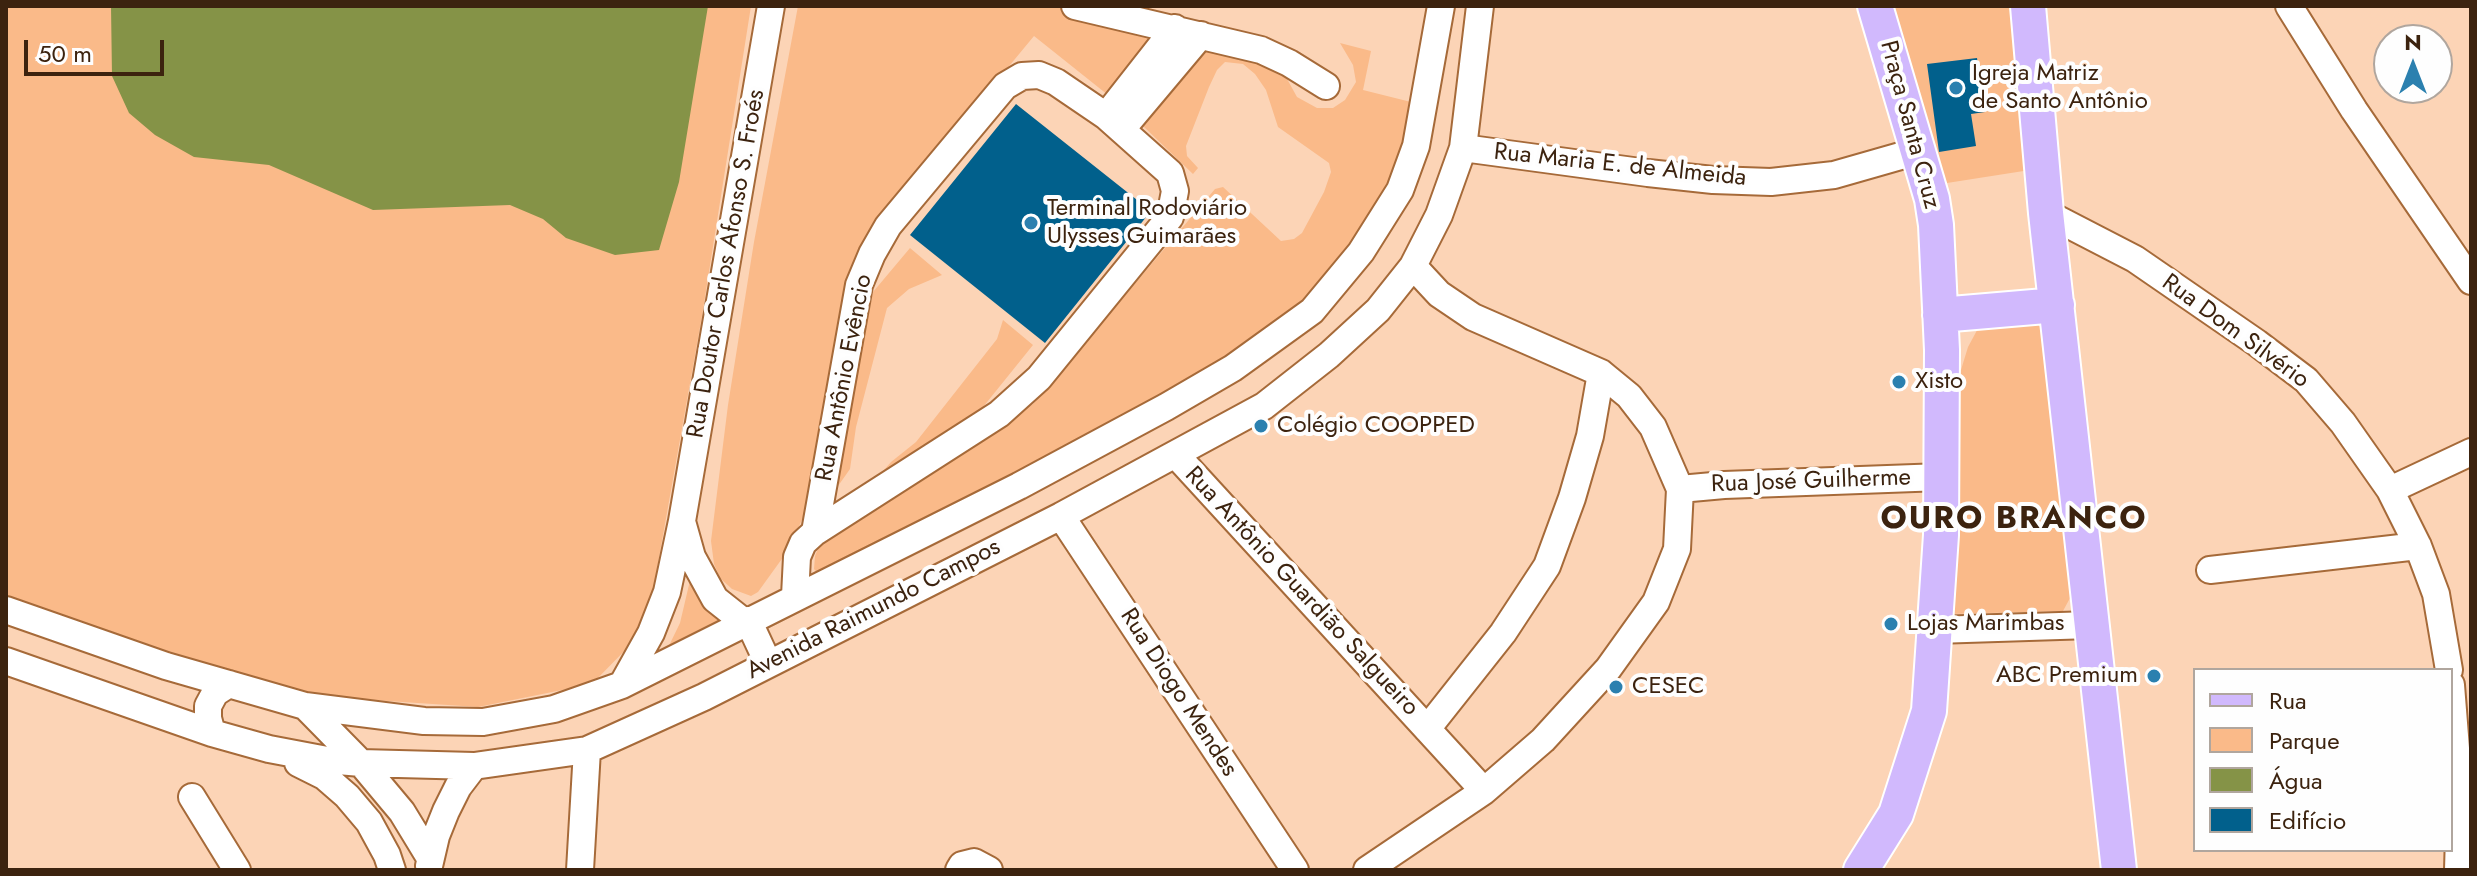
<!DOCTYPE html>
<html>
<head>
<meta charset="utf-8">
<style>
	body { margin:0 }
	#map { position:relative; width:2477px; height:876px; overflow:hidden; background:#fcd4b6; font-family:Jost,sans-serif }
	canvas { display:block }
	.frame { position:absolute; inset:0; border:8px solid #3c230f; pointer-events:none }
	.legend { position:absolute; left:2193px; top:668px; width:260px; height:184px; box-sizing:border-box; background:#fefefe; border:2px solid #b0a69e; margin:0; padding:10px 14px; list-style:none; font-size:24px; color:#3c230f }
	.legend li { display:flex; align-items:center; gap:16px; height:40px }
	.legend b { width:40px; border:2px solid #b0a69e }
	.north { position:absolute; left:2373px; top:24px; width:80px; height:80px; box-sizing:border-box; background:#fefefe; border:2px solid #b0a69e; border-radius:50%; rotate:0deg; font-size:22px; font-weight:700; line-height:32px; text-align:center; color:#3c230f }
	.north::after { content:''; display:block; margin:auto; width:28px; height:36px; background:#2b80af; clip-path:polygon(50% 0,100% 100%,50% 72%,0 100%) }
	.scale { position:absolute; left:24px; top:40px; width:140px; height:36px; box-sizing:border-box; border:4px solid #3c230f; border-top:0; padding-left:10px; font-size:24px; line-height:28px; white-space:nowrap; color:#3c230f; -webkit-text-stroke:6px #fefefe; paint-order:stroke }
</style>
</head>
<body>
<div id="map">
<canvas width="2477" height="876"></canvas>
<div class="frame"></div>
<ul class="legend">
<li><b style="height:10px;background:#d1b9fd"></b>Rua</li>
<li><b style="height:22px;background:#faba89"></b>Parque</li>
<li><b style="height:22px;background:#859347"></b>Água</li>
<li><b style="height:22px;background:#01608c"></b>Edifício</li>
</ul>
<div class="north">N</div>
<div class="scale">50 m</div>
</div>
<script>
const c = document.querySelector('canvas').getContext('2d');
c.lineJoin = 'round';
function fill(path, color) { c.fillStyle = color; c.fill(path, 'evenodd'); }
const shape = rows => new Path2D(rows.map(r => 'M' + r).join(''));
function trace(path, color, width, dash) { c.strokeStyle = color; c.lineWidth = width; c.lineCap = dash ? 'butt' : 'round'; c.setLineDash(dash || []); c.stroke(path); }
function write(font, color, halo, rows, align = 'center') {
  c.font = font + ' Jost,sans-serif'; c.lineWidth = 8; c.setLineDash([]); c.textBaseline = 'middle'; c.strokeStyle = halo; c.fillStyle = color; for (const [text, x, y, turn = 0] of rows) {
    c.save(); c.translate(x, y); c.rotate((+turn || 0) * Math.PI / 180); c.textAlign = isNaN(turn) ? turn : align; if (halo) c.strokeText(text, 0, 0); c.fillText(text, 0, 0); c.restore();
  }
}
const green = shape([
	[6,6,751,6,702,316,652,597,639,636,592,684,478,707,327,697,160,652,6,595],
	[798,6,1051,6,1151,28,1158,36,1113,99,1034,36,861,245,804,515,789,549,758,592,751,596,732,589,720,578,714,564,711,541,728,405,754,242],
	[1893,6,2016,6,2030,170,1947,183,1930,171,1928,150],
	[1199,43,1276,59,1297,97,1317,108,1333,108,1345,100,1356,82,1353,65,1340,43,1371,51,1363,90,1419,104,1405,149,1380,202,1343,259,1316,291,1282,323,1228,359,830,571,819,575,814,569,815,556,821,541,866,514,1033,404,1215,189,1223,187,1281,241,1294,239,1302,233,1324,192,1331,172,1329,163,1278,127,1266,90,1255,74,1243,64,1225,62,1217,70,1209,87,1186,146,1187,156,1198,168,1193,174,1143,126,1141,116],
	[910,248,942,275,909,289,887,308,856,427,850,469,831,496,873,292],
	[1003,320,1033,345,975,417,864,493,891,462,916,442,997,339],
	[1982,321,2037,323,2052,340,2076,587,2063,611,1949,614,1957,383,1968,347],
	[692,572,737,620,661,662,680,623]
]);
const water = shape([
	[111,6,708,6,679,182,659,250,615,255,566,238,543,219,510,205,373,210,269,165,194,157,155,135,129,113,112,76]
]);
const building = shape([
	[1977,58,1985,112,1971,114,1976,146,1939,152,1927,64],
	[1016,104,1151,211,1045,343,910,235]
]);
const minor = shape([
	[1075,6,1261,50,1289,63,1326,86],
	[2289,6,2354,110,2471,281],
	[1106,116,1175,28],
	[1122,129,1201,35],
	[1463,148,1648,173,1713,180,1771,182,1834,175,1918,151],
	[2046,213,2135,259,2257,343,2306,380,2343,423,2390,490,2418,546,2436,594,2449,670],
	[1176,455,1484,791],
	[1680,489,1724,485,1942,477],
	[2390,490,2471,452],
	[1061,516,1295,870],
	[683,525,692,557,715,599,744,622],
	[2210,570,2418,546],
	[795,596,797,557,803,543,815,532,999,414,1039,378,1170,217,1175,191,1170,173,1106,116,1056,82,1039,75,1022,76,1005,86,888,226,872,254,859,285,815,532],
	[6,610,166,666,305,706,424,721,483,722,554,709,622,685,1019,486,1166,407,1233,368,1312,311,1361,252,1400,190,1416,146,1441,6],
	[748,620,768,663],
	[1935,630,2091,625],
	[6,661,212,733,269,749,327,760,361,763,474,766,587,750,704,697,1061,516,1264,406,1329,355,1378,310,1413,266,1439,215,1463,148,1480,6],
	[622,685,651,633,667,592,682,521,771,6],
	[2451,685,2460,799,2458,870],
	[305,706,361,763,402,812,430,858],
	[1427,729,1503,633,1547,566,1572,498,1590,436,1601,373],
	[212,733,208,718,208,706,215,693,229,684],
	[298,763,324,776,347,796,369,822,387,855,392,870],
	[192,797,237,870],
	[429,866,436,836,446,811,458,787,474,766],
	[580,870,587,750],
	[959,870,962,865,974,862,989,870],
	[1367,870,1484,791,1543,740,1608,669,1656,602,1677,549,1680,489,1653,427,1629,396,1601,373,1473,317,1439,294,1413,266]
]);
const major = shape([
	[2028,6,2046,213,2119,870],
	[1940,315,2057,305],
	[1861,870,1896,814,1929,711,1941,535,1942,350,1936,225,1932,199,1875,6]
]);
const markers = [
	[1956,88,8,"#2b80af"],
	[1031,223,8,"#2b80af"],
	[1899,382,8,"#2b80af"],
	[1261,426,8,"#2b80af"],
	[1891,624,8,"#2b80af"],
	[2154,676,8,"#2b80af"],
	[1616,687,8,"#2b80af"]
];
const poiNames = [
	["Igreja Matriz",1972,74],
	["de Santo Antônio",1972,102],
	["Terminal Rodoviário",1047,209],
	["Ulysses Guimarães",1047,237],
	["Xisto",1915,382],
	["Colégio COOPPED",1277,426],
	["Lojas Marimbas",1907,624],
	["ABC Premium",2138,676,"right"],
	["CESEC",1632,687]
];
const streetNames = [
	["Praça Santa Cruz",1909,125,75],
	["Rua Maria E. de Almeida",1620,166,6],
	["Rua Doutor Carlos Afonso S. Froés",727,264,-80],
	["Rua Dom Silvério",2235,332,36],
	["Rua Antônio Evêncio",845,378,-79],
	["Rua José Guilherme",1811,482,-2],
	["Rua Antônio Guardião Salgueiro",1301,592,47],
	["Avenida Raimundo Campos",874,610,-27],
	["Rua Diogo Mendes",1178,693,57]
];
const districtNames = [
	["OURO BRANCO",2014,520]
];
fill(green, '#faba89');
fill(water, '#859347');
fill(building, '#01608c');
trace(minor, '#a66a39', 30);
trace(major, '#fff', 38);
trace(minor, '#fff', 26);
trace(major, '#d1b9fd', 34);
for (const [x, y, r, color] of markers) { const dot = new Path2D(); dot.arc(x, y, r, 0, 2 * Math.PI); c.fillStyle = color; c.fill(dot); trace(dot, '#fefefe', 3); }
write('24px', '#3c230f', '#fefefe', poiNames, 'left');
write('24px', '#3c230f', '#fefefe', streetNames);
c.letterSpacing = '2px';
write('bold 32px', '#3c230f', '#fefefe', districtNames);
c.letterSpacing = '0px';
</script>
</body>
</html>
